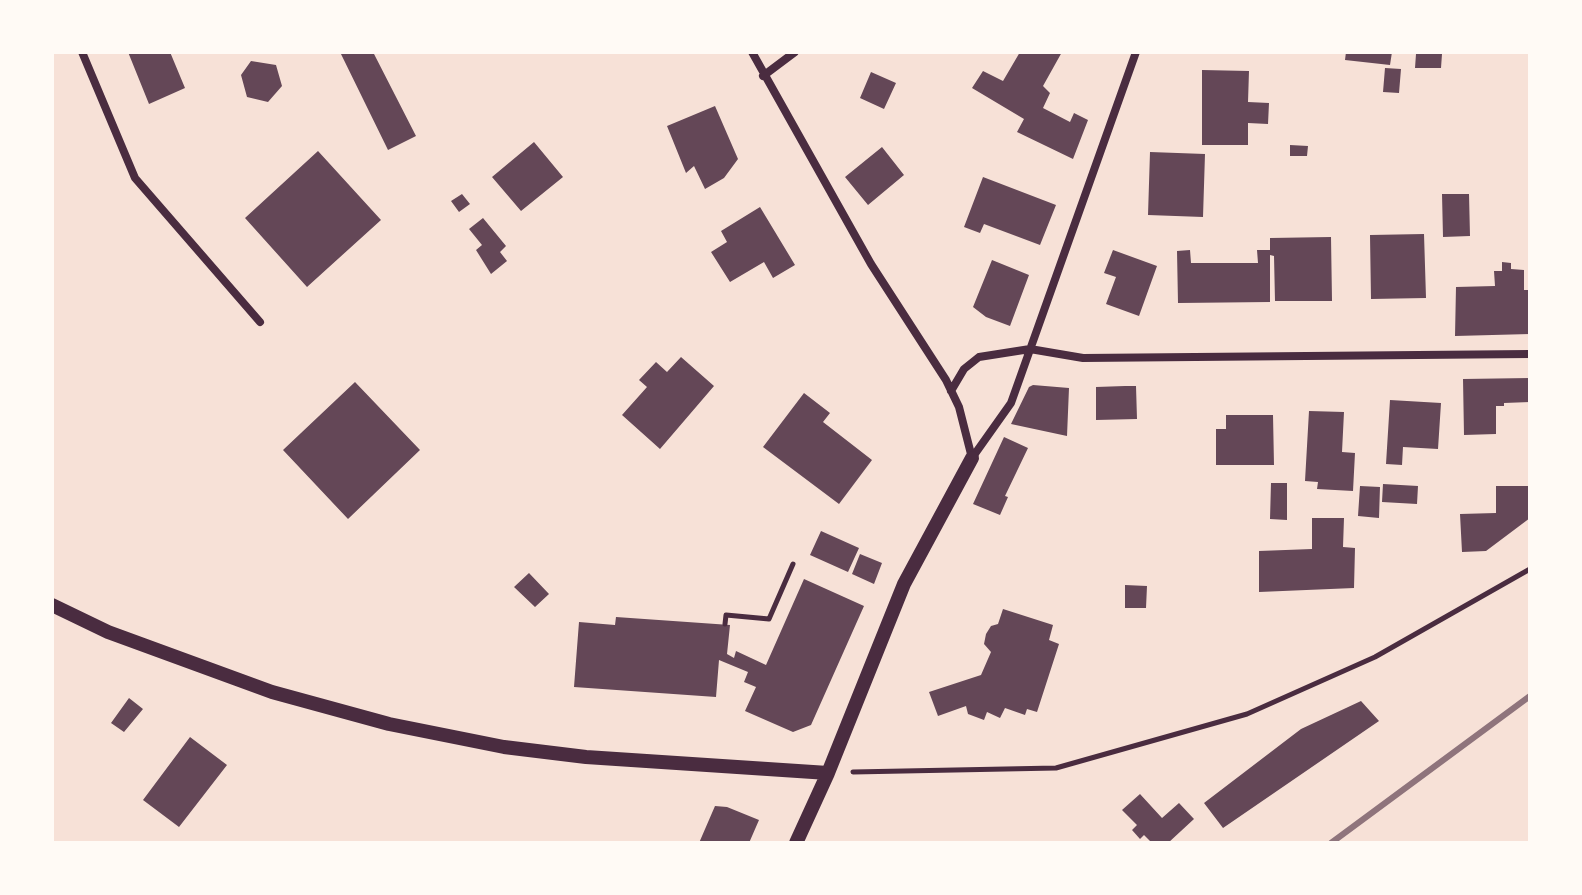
<!DOCTYPE html>
<html>
<head>
<meta charset="utf-8">
<style>
	body { margin:0 }
	#map { position:relative; width:1582px; height:895px; overflow:hidden; background:#f7e1d7; font-family:"DejaVu Sans",sans-serif }
	canvas { display:block }
	.frame { position:absolute; inset:0; border:54px solid #fffaf5; pointer-events:none }
</style>
</head>
<body>
<div id="map">
<canvas width="1582" height="895"></canvas>
<div class="frame"></div>
</div>
<script>
const c = document.querySelector('canvas').getContext('2d');
c.lineJoin = 'round';
function fill(path, color) { c.fillStyle = color; c.fill(path, 'evenodd'); }
const shape = rows => new Path2D(rows.map(r => 'M' + r).join(''));
function trace(path, color, width, dash) { c.strokeStyle = color; c.lineWidth = width; c.lineCap = dash ? 'butt' : 'round'; c.setLineDash(dash || []); c.stroke(path); }
const building = shape([
	[128,52,170,52,185,88,149,104],
	[340,52,373,52,416,136,388,150],
	[1020,52,1062,52,1043,86,1050,93,1043,108,1070,122,1074,113,1088,120,1073,159,1017,132,1024,119,972,88,983,71,1003,81],
	[1346,52,1392,52,1390,65,1345,60],
	[1416,54,1442,54,1441,68,1415,68],
	[251,61,276,65,282,86,268,102,247,97,241,75],
	[1385,68,1401,69,1399,93,1383,92],
	[1202,70,1249,71,1248,102,1269,103,1268,124,1248,123,1248,145,1202,145],
	[871,72,896,83,884,109,860,98],
	[715,106,738,159,724,178,705,189,694,166,686,173,667,126],
	[534,142,563,177,521,211,492,177],
	[1290,145,1308,146,1307,156,1290,156],
	[882,147,904,175,868,205,845,177],
	[318,151,381,220,307,287,245,218],
	[1150,152,1205,154,1203,217,1148,215],
	[983,177,1056,205,1040,245,984,224,980,233,964,227],
	[462,194,470,204,459,212,451,201],
	[1442,194,1469,194,1470,236,1443,237],
	[760,207,795,265,773,278,764,262,730,282,711,252,727,242,721,231],
	[483,218,506,246,500,252,507,261,491,274,476,250,482,245,469,229],
	[1424,234,1426,298,1371,299,1370,235],
	[1331,237,1332,301,1275,301,1274,256,1270,255,1270,302,1178,303,1177,251,1190,250,1191,263,1258,263,1257,250,1270,250,1270,238],
	[1113,250,1157,266,1139,316,1106,304,1116,277,1104,273],
	[992,260,1029,275,1010,326,986,317,973,307],
	[1502,262,1511,263,1511,269,1524,270,1524,290,1530,290,1530,334,1455,336,1456,287,1495,286,1494,271,1502,271],
	[681,357,714,386,660,449,622,415,647,387,639,380,656,362,667,372],
	[1530,378,1530,402,1504,403,1504,406,1496,406,1496,434,1464,435,1463,379],
	[355,382,420,450,348,519,283,450],
	[1033,385,1069,388,1067,436,1011,424,1029,387],
	[1125,386,1136,386,1137,419,1096,420,1096,387],
	[804,393,830,413,823,422,872,460,839,504,763,447],
	[1390,400,1441,403,1438,449,1403,447,1402,465,1386,464],
	[1309,411,1344,412,1342,452,1355,453,1353,491,1317,489,1318,482,1305,481],
	[1226,415,1273,415,1274,465,1216,465,1216,429,1226,429],
	[1004,437,1028,448,1005,496,1008,497,1000,515,973,504],
	[1271,483,1287,483,1287,520,1270,519],
	[1383,484,1418,486,1417,504,1382,502],
	[1360,486,1380,487,1379,518,1358,516],
	[1496,486,1530,486,1530,518,1486,551,1462,552,1460,514,1496,513],
	[1312,518,1344,518,1343,547,1355,548,1354,588,1259,592,1259,551,1312,549],
	[821,531,859,548,848,572,810,555],
	[860,554,882,563,874,584,852,574],
	[529,573,549,594,535,607,514,587],
	[804,579,864,606,811,725,793,732,745,711,756,687,744,682,748,672,719,660,716,697,574,687,579,622,615,625,616,617,730,625,727,654,734,658,736,651,766,665],
	[1125,585,1147,586,1146,608,1125,608],
	[1003,609,1053,625,1049,640,1059,644,1037,712,1027,709,1025,715,1005,708,1000,718,987,712,984,720,968,714,966,706,938,716,929,692,981,675,991,652,984,644,986,634,991,626,998,624],
	[129,698,143,709,124,732,111,723],
	[1361,701,1379,721,1223,828,1204,803,1301,729],
	[190,737,227,765,179,827,143,800],
	[1140,794,1162,818,1179,803,1194,819,1168,843,1152,843,1144,835,1140,839,1132,830,1137,825,1122,810],
	[715,806,727,807,759,820,749,843,699,843]
]);
const path = shape([
	[725,624,726,615,769,619,793,564],
	[853,772,1056,768,1247,714,1375,657,1530,569]
]);
const minor = shape([
	[82,52,135,178,260,322],
	[752,52,871,264,946,380,959,407,972,458],
	[763,76,795,52],
	[951,391,964,369,979,357,1030,349,1083,358,1530,354],
	[972,458,1011,403,1136,52]
]);
const tertiary = shape([
	[52,605,108,632,272,692,389,724,504,747,586,757,828,773],
	[796,843,828,773,904,584,972,458]
]);
const rail = shape([
	[1331,843,1530,696]
]);
fill(building, '#644757');
trace(path, '#4a2c40', 5);
trace(minor, '#4a2c40', 8);
trace(tertiary, '#4a2c40', 14);
trace(rail, '#8f747c', 6);
</script>
</body>
</html>
